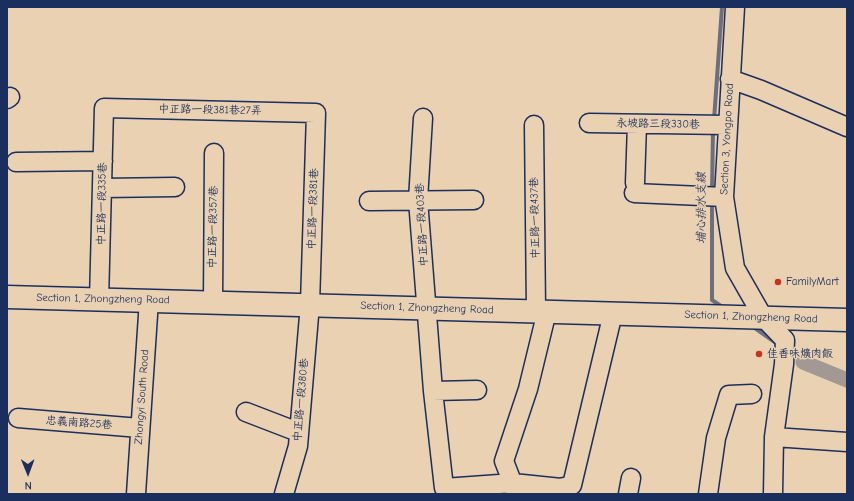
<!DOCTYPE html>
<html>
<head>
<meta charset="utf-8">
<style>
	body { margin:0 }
	#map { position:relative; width:854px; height:501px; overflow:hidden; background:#e9d1b2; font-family:"Comic Neue",sans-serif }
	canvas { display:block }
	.frame { position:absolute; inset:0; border:8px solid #1b2f5e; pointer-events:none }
	.north { position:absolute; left:8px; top:453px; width:40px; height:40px; -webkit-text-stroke:3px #e9d1b2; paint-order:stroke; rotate:179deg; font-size:11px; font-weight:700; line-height:16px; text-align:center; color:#1b2f5e }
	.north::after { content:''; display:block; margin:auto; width:14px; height:18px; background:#1b2f5e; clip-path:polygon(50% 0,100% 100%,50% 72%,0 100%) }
</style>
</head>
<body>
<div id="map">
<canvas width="854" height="501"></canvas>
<div class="frame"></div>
<div class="north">N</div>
</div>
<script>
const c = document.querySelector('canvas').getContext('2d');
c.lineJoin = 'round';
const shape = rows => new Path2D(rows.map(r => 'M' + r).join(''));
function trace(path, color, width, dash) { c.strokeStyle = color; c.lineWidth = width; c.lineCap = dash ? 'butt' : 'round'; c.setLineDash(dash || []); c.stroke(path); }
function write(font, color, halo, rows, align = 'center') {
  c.font = font + ' "Comic Neue","LXGW WenKai TC",sans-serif'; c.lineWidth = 3; c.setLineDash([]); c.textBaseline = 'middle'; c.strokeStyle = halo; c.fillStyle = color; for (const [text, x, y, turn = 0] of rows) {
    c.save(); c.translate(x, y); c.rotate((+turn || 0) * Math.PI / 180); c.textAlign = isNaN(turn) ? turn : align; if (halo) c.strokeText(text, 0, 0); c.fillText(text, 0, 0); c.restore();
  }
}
const stream = shape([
	[714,120,722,7],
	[712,192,713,129],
	[712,201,712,300,724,308],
	[752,326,779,345],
	[789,352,803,362]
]);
const canal = shape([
	[803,362,847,380]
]);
const minor = shape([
	[735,7,724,197,735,268,763,317,785,340,784,364,774,437,773,494],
	[730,79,761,90,847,127],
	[7,99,10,97],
	[423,118,418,200,433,391],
	[589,123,727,125],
	[534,125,536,311],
	[16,162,103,161],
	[635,183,637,124],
	[102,188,175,187],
	[634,193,724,197],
	[369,201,474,200],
	[99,301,104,108,316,113,310,304,298,446,284,494],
	[213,302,214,153],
	[477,390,433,391,444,488,513,483,561,488,572,485,613,313],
	[246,412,298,432],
	[18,418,140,428],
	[774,437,847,442],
	[516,492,504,461,528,389,547,311],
	[136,494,149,300],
	[628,494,631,478],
	[708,494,716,438,729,395,752,394]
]);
const major = shape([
	[7,297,847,320]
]);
const markers = [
	[778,282,4,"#c8321e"],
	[759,354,4,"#c8321e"]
];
const streetNames = [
	["中正路一段381巷27弄",210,110,1],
	["永坡路三段330巷",658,124,1],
	["Section 3, Yongpo Road",727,139,-87],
	["中正路一段335巷",102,204,-89],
	["中正路一段381巷",313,209,-88],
	["中正路一段437巷",535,218,-91],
	["中正路一段403巷",422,225,-93],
	["中正路一段357巷",213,227,-89],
	["Section 1, Zhongzheng Road",103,299,1],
	["Section 1, Zhongzheng Road",427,308,2],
	["Section 1, Zhongzheng Road",751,317,2],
	["Zhongyi South Road",142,397,-86],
	["中正路一段380巷",301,400,-85],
	["忠義南路25巷",79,423,4]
];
const poiNames = [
	["FamilyMart",786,282],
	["佳香味爌肉飯",767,354]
];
const waterNames = [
	["埔心排水支線",702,208,-90]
];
trace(stream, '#6c6f7f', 4);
trace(canal, '#a29995', 15);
trace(minor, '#1b2f5e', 21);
trace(major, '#1b2f5e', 25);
trace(minor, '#e9d1b2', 18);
trace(major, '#e9d1b2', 22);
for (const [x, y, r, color] of markers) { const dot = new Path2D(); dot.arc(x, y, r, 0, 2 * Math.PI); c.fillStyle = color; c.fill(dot); trace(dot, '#e9d1b2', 1.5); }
write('11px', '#1b2f5e', '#e9d1b2', streetNames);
write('11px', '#1b2f5e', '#e9d1b2', poiNames, 'left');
write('italic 12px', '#364469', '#e9d1b2', waterNames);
</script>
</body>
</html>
